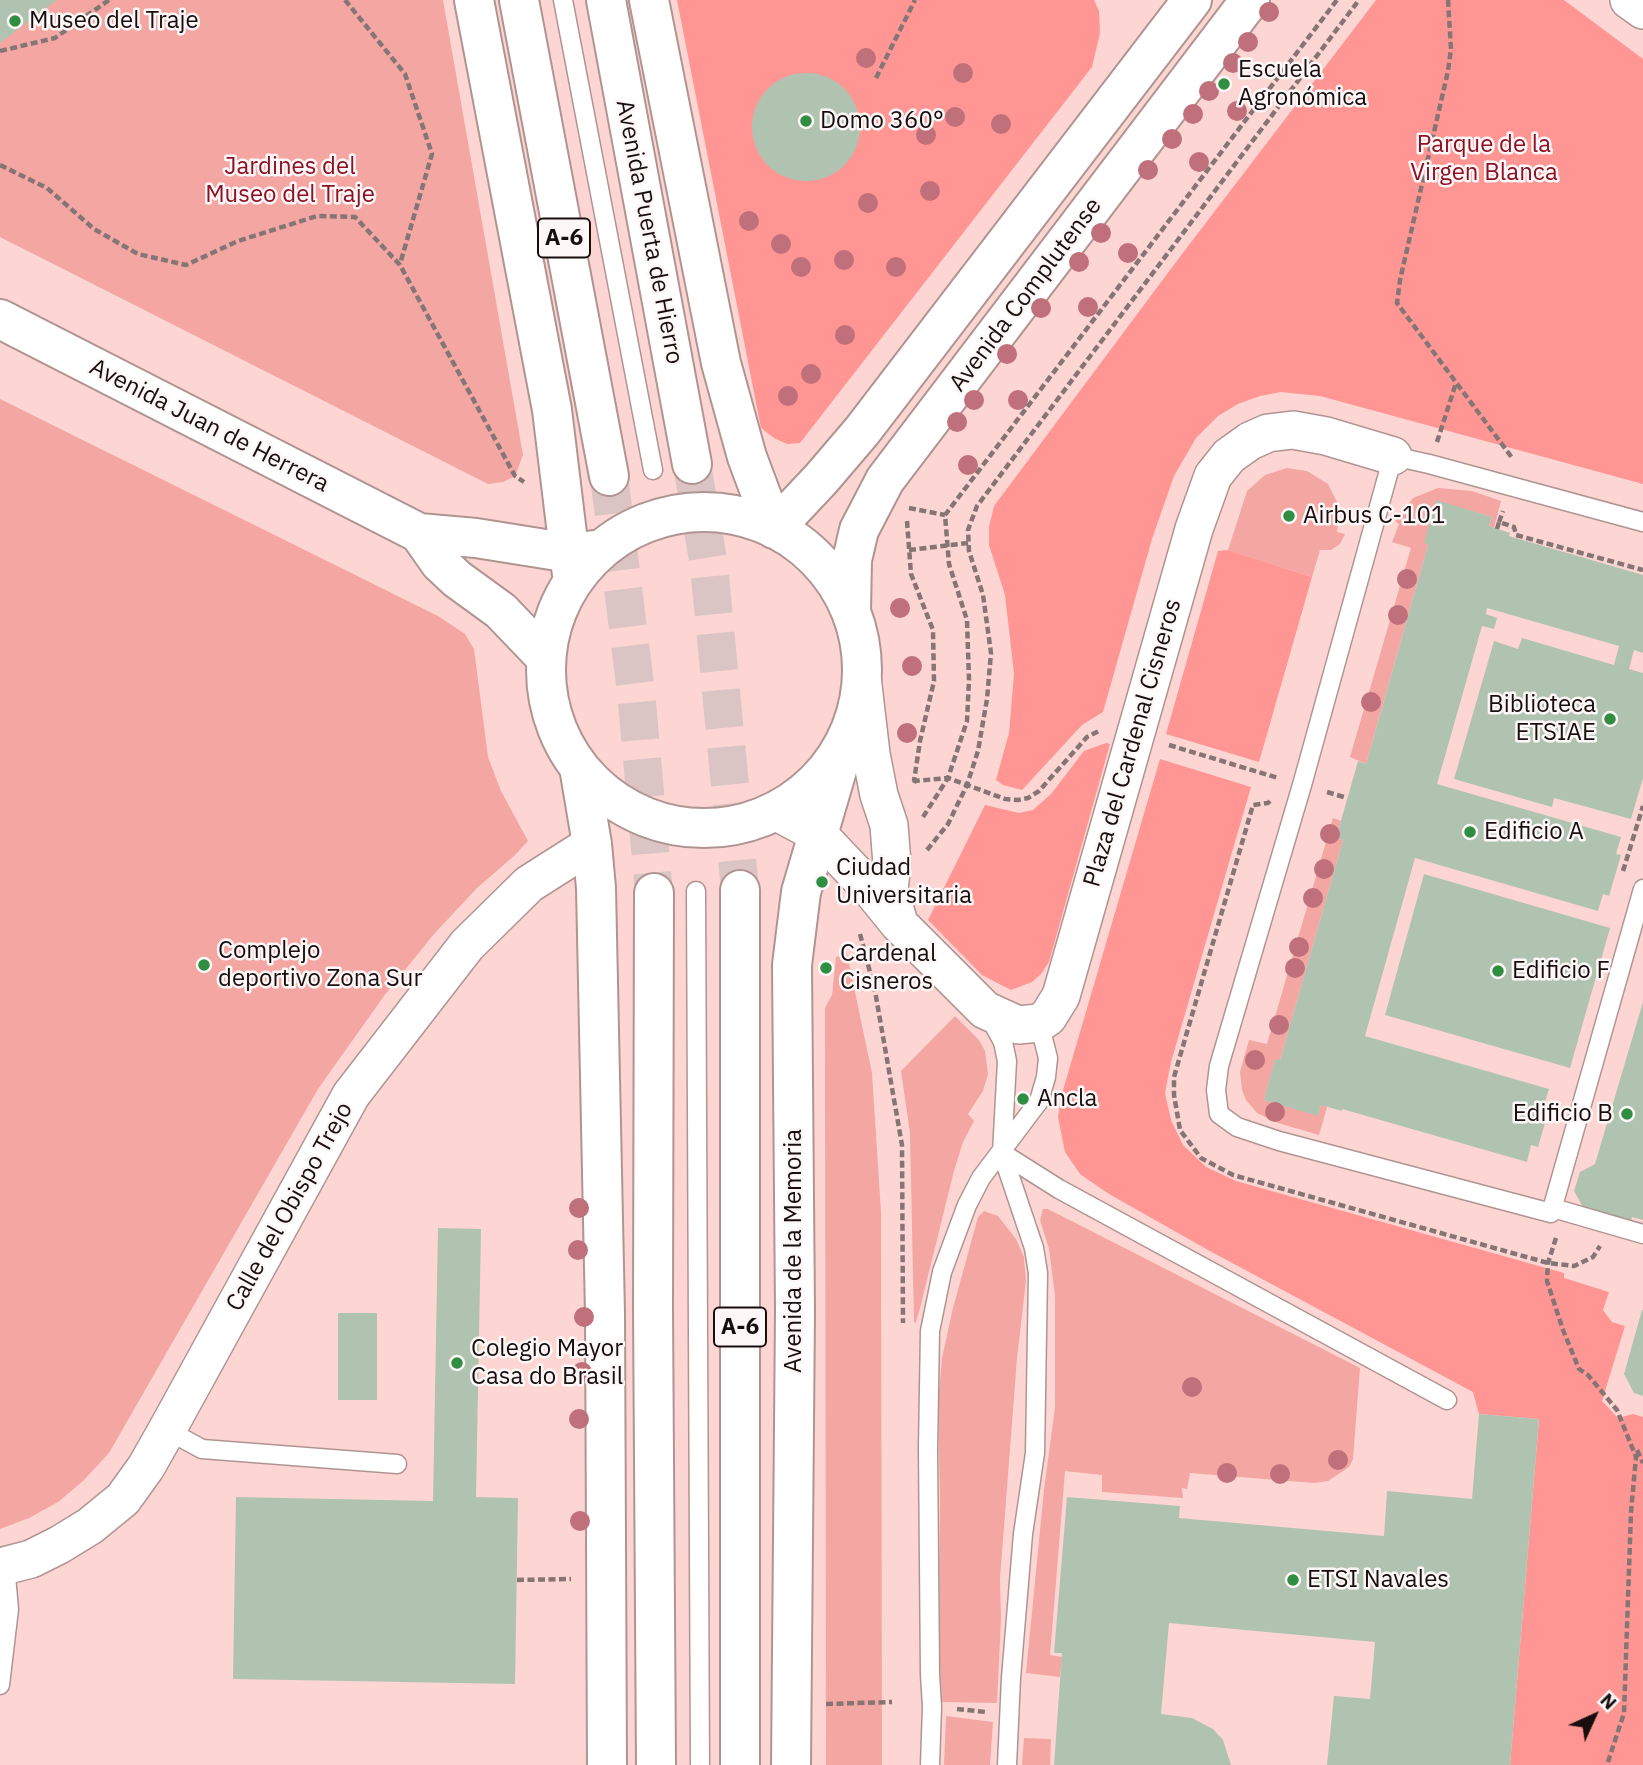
<!DOCTYPE html>
<html>
<head>
<meta charset="utf-8">
<style>
	body { margin:0 }
	#map { position:relative; width:1643px; height:1765px; overflow:hidden; background:#fde5e4; font-family:"IBM Plex Sans",sans-serif }
	canvas { display:block }
	.north { position:absolute; left:1559px; top:1681px; width:70px; height:70px; -webkit-text-stroke:5px #fdf7f7; paint-order:stroke; rotate:45deg; font-size:19px; font-weight:700; line-height:28px; text-align:center; color:#180e0e }
	.north::after { content:''; display:block; margin:auto; width:24px; height:32px; background:#180e0e; clip-path:polygon(50% 0,100% 100%,50% 72%,0 100%) }
</style>
</head>
<body>
<div id="map">
<canvas width="1643" height="1765"></canvas>
<div class="north">N</div>
</div>
<script>
const c = document.querySelector('canvas').getContext('2d');
c.lineJoin = 'round';
function fill(path, color) { c.fillStyle = color; c.fill(path, 'evenodd'); }
const shape = rows => new Path2D(rows.map(r => 'M' + r).join(''));
function trace(path, color, width, dash) { c.strokeStyle = color; c.lineWidth = width; c.lineCap = dash ? 'butt' : 'round'; c.setLineDash(dash || []); c.stroke(path); }
function write(font, color, halo, rows, align = 'center') {
  c.font = font + ' "IBM Plex Sans",sans-serif'; c.lineWidth = 5; c.setLineDash([]); c.textBaseline = 'middle'; c.strokeStyle = halo; c.fillStyle = color; for (const [text, x, y, turn = 0] of rows) {
    c.save(); c.translate(x, y); c.rotate((+turn || 0) * Math.PI / 180); c.textAlign = isNaN(turn) ? turn : align; if (halo) c.strokeText(text, 0, 0); c.fillText(text, 0, 0); c.restore();
  }
}
const built = shape([
	[0,0,1643,0,1643,1765,0,1765]
]);
const green = shape([
	[0,0,443,0,523,455,515,476,503,482,488,484,0,237],
	[0,399,438,616,465,634,474,649,488,757,501,791,528,841,514,856,477,888,434,934,384,996,318,1089,109,1453,83,1481,58,1502,29,1518,0,1529],
	[1287,468,1307,471,1328,484,1340,508,1337,532,1345,534,1340,544,1331,550,1320,550,1312,577,1228,550,1247,491,1265,475],
	[1438,488,1472,491,1501,501,1494,528,1489,526,1492,517,1436,501,1428,545,1366,764,1350,757,1411,548,1392,542,1399,524,1395,521,1413,498],
	[1333,818,1341,821,1336,838,1343,840,1280,1060,1275,1060,1264,1100,1318,1115,1321,1105,1327,1107,1319,1135,1278,1123,1257,1113,1246,1100,1242,1090,1240,1072,1249,1040,1267,1044],
	[847,954,872,1073,881,1212,882,1765,826,1765,825,1008,832,995,836,957],
	[955,1016,979,1040,985,1051,988,1074,983,1091,968,1114,974,1121,963,1142,954,1171,919,1312,916,1322,914,1323,910,1133,901,1071],
	[1043,1209,1048,1209,1360,1368,1353,1459,1349,1467,1328,1481,1314,1483,1190,1473,1187,1489,1182,1488,1183,1498,1102,1492,1102,1475,1065,1471,1050,1655,1062,1657,1060,1677,1026,1673,1044,1490,1055,1407,1055,1295,1049,1249,1040,1220],
	[984,1211,998,1216,1016,1239,1024,1257,1026,1281,1017,1358,1000,1579,1001,1619,997,1703,942,1702,939,1641,940,1497,938,1404,942,1358,953,1308,978,1217],
	[946,1716,993,1722,990,1765,944,1765],
	[1024,1738,1051,1739,1050,1765,1022,1765]
]);
const forest = shape([
	[677,0,1094,0,1099,11,1100,33,1092,67,800,443,787,444,774,438,761,428],
	[1376,0,1564,0,1643,59,1643,484,1320,396,1281,392,1260,396,1238,404,1218,416,1196,438,1174,476,1152,539,1103,712,1082,725,1022,790,1003,785,996,780,1009,733,1014,674,1005,595,989,545,989,527,994,506,1179,258],
	[1228,550,1312,577,1259,762,1166,734,1218,551],
	[1106,743,1110,744,1049,962,1041,974,1032,982,1011,990,982,975,928,920,985,805,1019,813,1033,810,1051,794,1084,751],
	[1160,759,1251,787,1171,1062,1165,1093,1171,1120,1183,1145,1206,1167,1236,1181,1564,1273,1564,1278,1609,1292,1603,1310,1612,1322,1625,1326,1602,1401,1618,1418,1633,1414,1643,1417,1643,1765,1510,1765,1539,1419,1479,1414,1473,1392,1208,1250,1109,1194,1080,1174,1065,1152,1058,1117,1061,1097]
]);
const building = shape([
	[0,0,57,0,0,43],
	'752 127a54 54 0 1 1 108 0a54 54 0 1 1-108 0Z',
	[1436,500,1492,517,1489,526,1510,533,1509,536,1643,575,1643,653,1634,650,1629,669,1643,673,1643,778,1631,819,1554,798,1552,807,1454,779,1494,641,1518,649,1522,638,1614,665,1619,646,1487,608,1486,614,1497,618,1494,629,1482,626,1437,784,1621,837,1616,854,1621,855,1609,896,1603,894,1598,911,1415,858,1365,1036,1549,1089,1544,1105,1550,1106,1538,1147,1531,1145,1527,1162,1342,1109,1342,1111,1321,1105,1318,1116,1264,1100,1275,1059,1280,1060,1343,840,1336,838,1358,761,1366,764,1374,736,1428,545,1424,543],
	[1424,874,1610,928,1570,1068,1385,1015],
	[1643,1002,1643,1220,1632,1217,1631,1221,1583,1207,1574,1191,1580,1172,1595,1164],
	[438,1228,481,1229,476,1497,518,1498,515,1684,233,1679,236,1497,433,1501],
	[1642,1310,1643,1310,1643,1396,1634,1393,1624,1374],
	[338,1313,377,1313,377,1400,338,1400],
	[1479,1414,1539,1419,1510,1765,1327,1765,1334,1696,1370,1699,1375,1642,1169,1623,1161,1714,1192,1718,1213,1729,1223,1740,1231,1765,1054,1765,1062,1653,1054,1653,1067,1497,1180,1506,1179,1518,1384,1536,1387,1491,1472,1499]
]);
const highwayTunnel = shape([
	[692,464,709,566,740,890],
	[609,476,636,692,654,893]
]);
const path = shape([
	[345,0,405,74,432,154,400,264],
	[1448,0,1451,49,1448,71,1400,280,1397,303,1513,459],
	[0,51,55,38,109,0],
	[876,78,915,0],
	[0,165,47,188,94,229,138,254,186,265,238,241,317,216,355,217,400,265,515,476,524,482],
	[1437,442,1456,383],
	[909,508,945,515],
	[907,521,911,574,933,630,934,681,920,741,914,781],
	[1499,522,1503,511],
	[1497,529,1499,522,1514,527,1516,535,1643,570],
	[909,550,968,543],
	[1169,745,1278,778],
	[914,783,915,781,948,778,1005,799,1018,800,1028,798,1039,791,1087,737,1099,731],
	[1327,792,1347,798],
	[1270,801,1268,803,1253,805,1174,1077,1174,1095,1180,1130,1201,1158,1233,1175,1548,1263,1574,1266,1593,1257,1600,1246],
	[923,817,948,778,967,721,969,680,967,620,949,564,945,515,1337,0],
	[927,850,948,824,967,785,978,751,987,699,991,653,983,595,969,551,968,530,977,506,1359,0],
	[1623,871,1643,806],
	[860,934,875,991,902,1145,903,1323],
	[1556,1238,1548,1263,1547,1281,1563,1330,1579,1369,1588,1375,1617,1410,1636,1457,1631,1512,1624,1713,1607,1765],
	[1637,1450,1643,1463],
	[517,1580,571,1579],
	[826,1704,892,1702],
	[957,1709,986,1712]
]);
const lane = shape([
	[563,0,653,470],
	[1643,522,1429,464,1393,456,1302,785,1219,1066,1216,1090,1219,1114,1237,1127,1279,1141,1551,1213,1643,889],
	[696,891,700,1765],
	[989,1016,1003,1042,1007,1061,1002,1153,1034,1248,1038,1273,1035,1453,1023,1534,1011,1678,1007,1765],
	[1002,1153,1059,1189,1447,1400],
	[1553,1208,1643,1234],
	[167,1430,202,1449,397,1464],
	[0,1685,9,1609,5,1566],
	[930,1765,932,1707,930,1674,928,1448,930,1331,942,1272,967,1205,981,1178,1039,1101,1046,1077,1048,1058,1039,1023]
]);
const street = shape([
	[1629,0,1643,10],
	[862,677,871,754,879,795,889,825,892,864,889,889,899,923],
	[777,812,818,834,873,892,899,924,985,1010,1018,1025,1039,1023,1048,1017,1061,996,1194,529,1213,476,1229,456,1250,441,1268,433,1293,430,1326,436,1393,456],
	[0,1567,31,1559,59,1545,90,1526,123,1499,146,1467,167,1430,351,1095,467,945,529,884,592,844]
]);
const secondary = shape([
	[474,0,552,410,572,575],
	[649,0,721,363,747,457,774,529],
	[0,319,419,533,476,538,570,553,602,549],
	'546 670a158 158 0 1 1 316 0a158 158 0 1 1-316 0Z',
	[774,529,821,479,862,431,1192,0],
	[419,533,440,563,457,579,501,611,546,658],
	[851,611,852,560,859,530,885,480,1250,0],
	[579,767,592,844,596,888,605,1314,607,1765],
	[791,1765,795,1311,792,965,801,892,845,743]
]);
const highway = shape([
	[519,0,609,476],
	[606,0,692,464],
	[740,890,740,1765],
	[654,893,653,1307,656,1765]
]);
const trees = [
	[1269,12],
	[1248,42],
	[866,58],
	[1233,63],
	[963,73],
	[1209,91],
	[1237,111],
	[1193,114],
	[955,117],
	[1001,124],
	[926,135],
	[1172,139],
	[1199,162],
	[1148,170],
	[930,191],
	[868,203],
	[749,221],
	[1101,233],
	[781,244],
	[1128,253],
	[844,260],
	[1079,262],
	[801,267],
	[896,267],
	[1088,307],
	[1041,308],
	[845,335],
	[1007,354],
	[811,374],
	[788,396],
	[974,400],
	[1018,400],
	[957,422],
	[968,465],
	[1407,579],
	[900,608],
	[1398,615],
	[912,666],
	[1371,702],
	[907,733],
	[1330,834],
	[1324,869],
	[1313,898],
	[1299,947],
	[1295,968],
	[1279,1025],
	[1255,1060],
	[1275,1112],
	[579,1208],
	[578,1250],
	[584,1317],
	[582,1372],
	[1192,1387],
	[579,1419],
	[1338,1460],
	[1227,1473],
	[1280,1474],
	[580,1521]
];
const markers = [
	[15,21,7,"#2f8e41"],
	[1224,84,7,"#2f8e41"],
	[806,121,7,"#2f8e41"],
	[1289,516,7,"#2f8e41"],
	[1610,719,7,"#2f8e41"],
	[1470,832,7,"#2f8e41"],
	[822,882,7,"#2f8e41"],
	[204,965,7,"#2f8e41"],
	[826,968,7,"#2f8e41"],
	[1498,971,7,"#2f8e41"],
	[1023,1099,7,"#2f8e41"],
	[1627,1114,7,"#2f8e41"],
	[457,1363,7,"#2f8e41"],
	[1293,1580,7,"#2f8e41"]
];
const shields = [
	[564,238,52],
	[740,1327,52]
];
const shieldNames = [
	["A-6",564,238],
	["A-6",740,1327]
];
const poiNames = [
	["Museo del Traje",29,21],
	["Escuela",1238,70],
	["Agronómica",1238,98],
	["Domo 360°",820,121],
	["Airbus C-101",1303,516],
	["Biblioteca",1596,705,"right"],
	["ETSIAE",1596,733,"right"],
	["Edificio A",1484,832],
	["Ciudad",836,868],
	["Universitaria",836,896],
	["Complejo",218,951],
	["deportivo Zona Sur",218,979],
	["Cardenal",840,954],
	["Cisneros",840,982],
	["Edificio F",1512,971],
	["Ancla",1037,1099],
	["Edificio B",1613,1114,"right"],
	["Colegio Mayor",471,1349],
	["Casa do Brasil",471,1377],
	["ETSI Navales",1307,1580]
];
const parkNames = [
	["Parque de la",1484,145],
	["Virgen Blanca",1484,173],
	["Jardines del",290,167],
	["Museo del Traje",290,195]
];
const streetNames = [
	["Avenida Puerta de Hierro",649,232,79],
	["Avenida Complutense",1026,295,-53],
	["Avenida Juan de Herrera",209,426,27],
	["Plaza del Cardenal Cisneros",1133,743,-74],
	["Calle del Obispo Trejo",290,1207,-61],
	["Avenida de la Memoria",794,1251,-90]
];
fill(built, '#fdd6d4');
fill(green, '#f4a6a3');
fill(forest, '#ff9694');
fill(building, '#b0c3b1');
trace(highwayTunnel, '#dbc5c4', 38, [38, 19]);
trace(lane, '#b09492', 21);
trace(street, '#b09492', 40);
trace(secondary, '#b09492', 42);
trace(highway, '#b09492', 42);
trace(path, '#857574', 4.5, [7, 3.5]);
trace(lane, '#fff', 18);
trace(street, '#fff', 37);
trace(secondary, '#fff', 38);
trace(highway, '#fff', 38);
c.fillStyle = '#c0707a';
for (const [x, y] of trees) { c.beginPath(); c.arc(x, y, 10, 0, 2 * Math.PI); c.fill(); }
for (const [x, y, r, color] of markers) { const dot = new Path2D(); dot.arc(x, y, r, 0, 2 * Math.PI); c.fillStyle = color; c.fill(dot); trace(dot, '#fdf7f7', 2.5); }
for (const [x, y, w] of shields) { const box = new Path2D(); box.roundRect(x - w / 2, y - 19.5, w, 39, 5); c.fillStyle = '#fdf7f7'; c.fill(box); trace(box, '#180e0e', 2); }
write('bold 23px', '#180e0e', null, shieldNames);
write('24px', '#180e0e', '#fdf7f7', poiNames, 'left');
write('24px', '#8e1023', '#fdf7f7', parkNames);
write('24px', '#180e0e', '#fdf7f7', streetNames);
</script>
</body>
</html>
